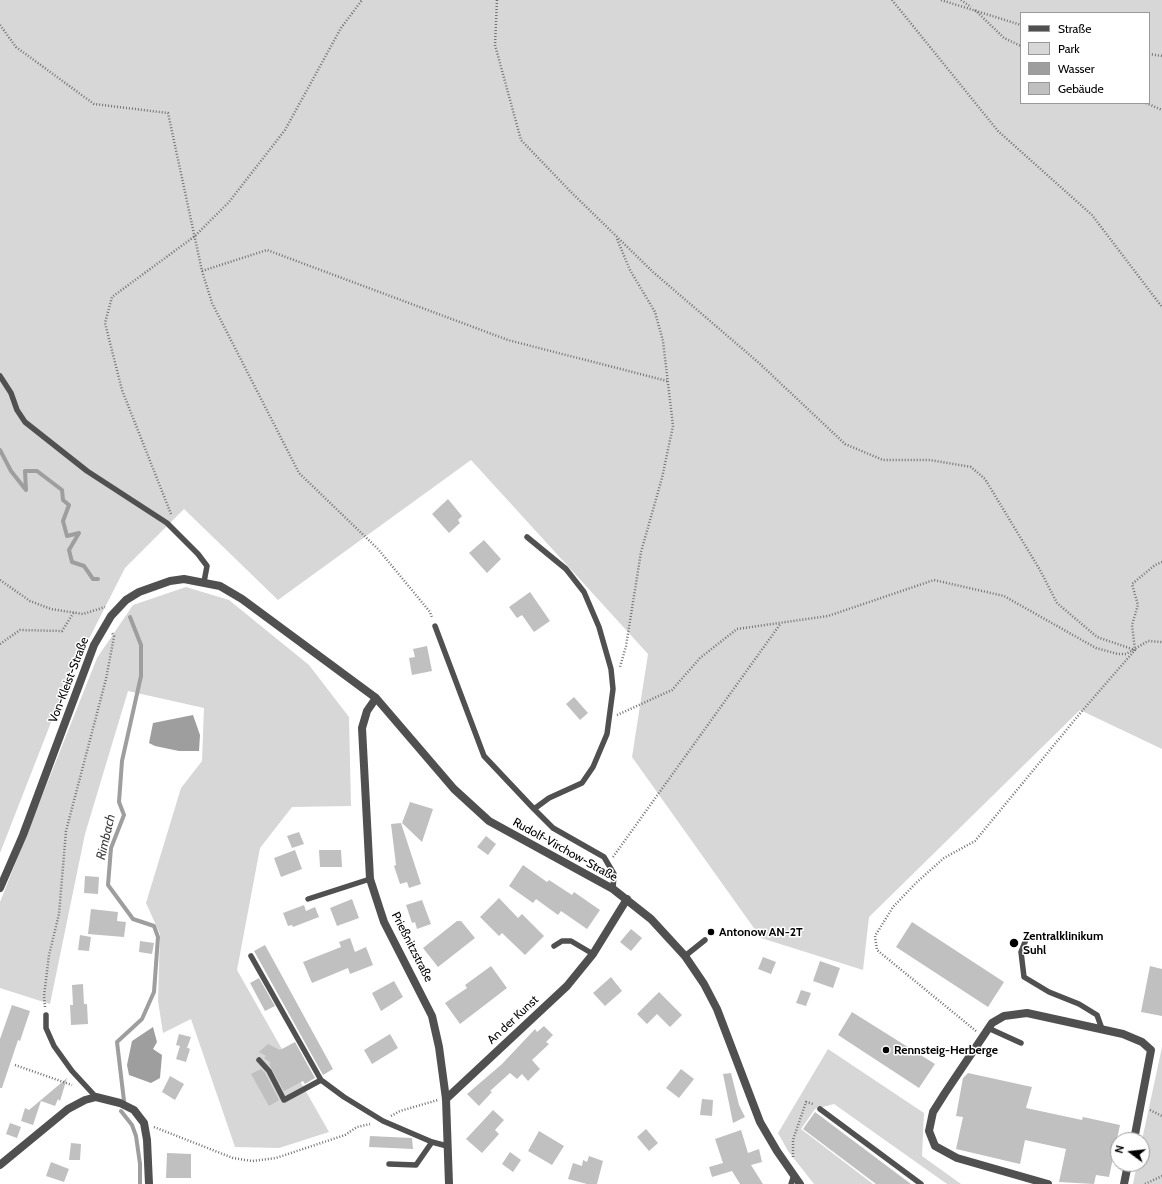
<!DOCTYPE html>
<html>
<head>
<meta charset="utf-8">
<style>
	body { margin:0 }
	#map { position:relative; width:1162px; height:1184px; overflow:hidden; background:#fff; font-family:Cabin,sans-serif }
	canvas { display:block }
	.legend { position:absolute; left:1020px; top:12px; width:130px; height:92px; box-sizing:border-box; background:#fff; border:1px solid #999; margin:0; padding:5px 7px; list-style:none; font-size:12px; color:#000 }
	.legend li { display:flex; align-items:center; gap:8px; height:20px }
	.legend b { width:20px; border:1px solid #999 }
	.north { position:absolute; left:1110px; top:1132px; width:40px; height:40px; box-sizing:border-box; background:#fff; border:1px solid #999; border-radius:50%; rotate:285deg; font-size:11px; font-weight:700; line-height:16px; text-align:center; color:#000 }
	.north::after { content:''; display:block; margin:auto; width:14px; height:18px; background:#000; clip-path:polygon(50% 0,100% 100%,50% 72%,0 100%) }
</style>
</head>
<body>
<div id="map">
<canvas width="1162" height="1184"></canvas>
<ul class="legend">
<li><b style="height:5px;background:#505050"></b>Straße</li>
<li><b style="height:11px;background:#d7d7d7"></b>Park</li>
<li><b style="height:11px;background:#9e9e9e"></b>Wasser</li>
<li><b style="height:11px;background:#c0c0c0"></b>Gebäude</li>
</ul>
<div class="north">N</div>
</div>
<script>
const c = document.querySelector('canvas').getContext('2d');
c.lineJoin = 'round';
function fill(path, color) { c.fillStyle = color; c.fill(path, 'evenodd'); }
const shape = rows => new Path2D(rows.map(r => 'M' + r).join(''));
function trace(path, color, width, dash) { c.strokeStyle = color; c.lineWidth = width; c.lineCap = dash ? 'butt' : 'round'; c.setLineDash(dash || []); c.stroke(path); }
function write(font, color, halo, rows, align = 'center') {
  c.font = font + ' Cabin,sans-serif'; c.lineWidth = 3; c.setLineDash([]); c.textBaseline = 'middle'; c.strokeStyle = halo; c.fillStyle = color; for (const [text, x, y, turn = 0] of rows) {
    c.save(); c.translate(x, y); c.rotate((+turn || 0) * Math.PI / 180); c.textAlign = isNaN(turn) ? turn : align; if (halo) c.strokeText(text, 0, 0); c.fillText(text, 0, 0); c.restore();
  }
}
const green = shape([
	[0,0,1162,0,1162,749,1080,710,869,917,863,970,761,938,632,757,648,654,471,460,278,600,184,509,125,568,66,684,0,853],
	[1021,13,1149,13,1149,103,1021,103],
	[186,587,229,600,309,665,349,717,351,806,292,807,260,848,237,970,329,1132,279,1148,235,1147,191,1019,163,1033,158,1001,160,934,146,903,181,788,202,761,204,708,128,691,85,834,50,1004,0,988,0,902,97,658,133,605],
	[1162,1047,1162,1184,1133,1184,1137,1164,1142,1164,1142,1140],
	[828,1049,924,1113,922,1156,961,1184,947,1184,834,1104,815,1109,801,1129,873,1184,814,1184,788,1151,778,1133]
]);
const water = shape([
	[193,715,200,735,199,751,179,751,155,746,149,743,153,723],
	[153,1027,157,1042,153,1049,162,1055,160,1078,151,1083,129,1075,127,1065,132,1041]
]);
const stream = shape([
	[0,450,11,471,26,490,25,471,37,471,62,490,63,500,69,505,63,521,67,536,79,533,69,550,72,562,84,566,93,579,98,579],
	[124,1101,117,1042,142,1019,154,992,158,937,154,926,133,919,108,885,111,848,124,815,119,802,122,761,141,676,141,645,130,617],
	[121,1111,132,1125,136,1136,140,1164,140,1184]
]);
const building = shape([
	[448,499,462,516,458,520,460,523,449,533,432,514],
	[484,540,501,559,487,573,469,553],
	[530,592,550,621,534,632,522,615,517,618,509,607],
	[427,646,432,671,412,675,409,658,415,657,413,649],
	[574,697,588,713,580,720,566,704],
	[410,802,433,809,422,842,402,823],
	[401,823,421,884,409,888,407,882,400,884,394,866,396,865,391,824],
	[299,832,304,844,292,848,287,836],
	[486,836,496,844,488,855,477,847],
	[295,850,302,869,281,877,274,858],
	[319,850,341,850,342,867,320,867],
	[523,865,547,882,549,880,572,895,574,892,600,910,587,929,561,911,558,915,536,899,533,903,509,886],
	[85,876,99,877,98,894,84,893],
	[499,898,518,918,522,914,544,936,525,955,502,933,499,936,480,917],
	[352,899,359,918,337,926,330,908],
	[422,900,431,924,417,929,415,922,412,923,406,905],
	[304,905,306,911,315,907,319,917,293,927,292,925,288,926,283,913],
	[91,909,118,912,117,921,126,922,124,937,88,934],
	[457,921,461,921,475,938,438,967,423,948],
	[912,922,1004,982,988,1007,896,947],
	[631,929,642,938,631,951,620,942],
	[80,935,91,937,89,951,78,950],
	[350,938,355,952,366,947,373,965,350,974,348,968,312,983,303,962,341,947,339,942],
	[140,941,154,943,152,954,139,952],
	[265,945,333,1069,323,1075,254,951],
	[763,957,776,962,771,974,758,969],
	[820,961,840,968,833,988,813,981],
	[491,966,507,988,460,1024,445,1003,467,988,465,985],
	[1150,966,1162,969,1162,1016,1141,1012],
	[611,977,622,991,605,1006,593,993],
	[259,978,275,1006,265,1011,250,983],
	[394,981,403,997,381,1011,372,993],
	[83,984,84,1004,87,1004,88,1024,71,1025,70,1005,73,1005,72,985],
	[801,990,811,993,806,1006,796,1003],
	[659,992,682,1015,670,1027,657,1014,647,1024,637,1014],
	[12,1005,30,1011,20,1041,18,1040,2,1088,0,1088,0,1039],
	[852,1012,935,1064,919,1088,838,1035],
	[544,1026,553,1035,546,1042,549,1044,532,1060,540,1069,528,1081,522,1074,517,1079,510,1073,490,1091,492,1092,479,1106,467,1094,502,1064,535,1029,537,1032],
	[179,1034,191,1037,187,1048,186,1047,190,1049,186,1062,176,1059,180,1046,176,1045],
	[390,1034,398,1048,372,1064,364,1050],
	[295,1042,315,1078,305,1084,303,1081,284,1091,269,1064,271,1063,264,1058,266,1056,259,1052,268,1044,280,1050],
	[261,1069,265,1073,279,1100,269,1106,251,1074],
	[681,1069,694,1079,679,1098,666,1088],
	[731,1073,739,1105,745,1117,733,1123,723,1074],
	[968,1073,1032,1087,1026,1108,1082,1120,1083,1117,1120,1125,1109,1177,1096,1175,1094,1184,1059,1182,1066,1149,1025,1140,1020,1164,956,1149,963,1117,956,1116,963,1078],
	[170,1076,184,1084,175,1100,162,1092],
	[67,1078,60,1101,58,1099,55,1106,41,1101,33,1125,21,1121,25,1108,29,1110],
	[702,1099,713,1100,712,1116,700,1115],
	[493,1110,504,1120,495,1130,499,1134,482,1153,466,1139],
	[815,1112,911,1184,876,1184,803,1129],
	[10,1123,21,1127,17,1138,6,1134],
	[646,1129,658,1143,649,1151,637,1137],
	[741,1130,748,1153,759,1149,762,1162,751,1165,763,1184,740,1184,732,1171,712,1177,709,1167,723,1163,715,1139],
	[539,1131,564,1146,552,1165,528,1151],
	[370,1136,412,1138,413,1149,369,1147],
	[71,1143,81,1144,80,1160,69,1160],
	[510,1152,521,1160,513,1172,502,1164],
	[167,1153,191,1154,191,1178,166,1178],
	[589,1156,603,1161,597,1184,587,1184,568,1179,573,1163,582,1166,583,1160,587,1162],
	[51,1162,69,1169,64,1182,46,1176]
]);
const path = shape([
	[497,0,495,45,521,140,570,191,653,272,759,363,845,444,883,460,930,460,971,467,985,479,1040,570,1057,603,1097,637,1135,650],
	[892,0,998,131,1092,215,1162,307],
	[941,0,1021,25],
	[961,0,971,7],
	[975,10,1004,38,1021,46],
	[0,25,16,47,94,104,168,113,202,271,212,303,299,473,378,549,430,612,432,618],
	[1149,54,1162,56],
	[1146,103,1162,110],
	[617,239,630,270,655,312,663,341,673,426,662,478,641,552,626,646,620,667],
	[202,271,267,250,508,340,667,381],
	[171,514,122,390,105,323,112,297,195,236,229,202,285,130,341,28,362,0],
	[0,580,30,601,51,609,83,614,105,607],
	[0,644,20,630,62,631,74,612],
	[617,715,672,690,700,658,737,629,828,616,934,580,1004,596,1096,648,1118,654,1126,654,1148,641,1162,642],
	[613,857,781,623],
	[45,1007,44,996,49,955,59,914,66,831,106,679,113,642,114,636,112,633],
	[976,1031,877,950,875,936,893,907,916,883,944,858,975,841,1082,711,1135,650,1132,625,1138,605,1132,584,1155,565,1162,562],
	[15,1065,72,1085],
	[1150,1110,1162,1116],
	[391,1116,400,1111,438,1100],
	[154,1127,233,1158,252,1161,276,1158,345,1135,357,1127,370,1124],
	[793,1157,793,1140,806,1102,813,1104],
	[1145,1184,1162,1176]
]);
const service = shape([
	[0,376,11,393,17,410,25,422,87,471,167,523,198,554,207,566,204,582],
	[527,537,566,569,584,592,599,627,611,669,613,689,607,734,593,767,582,783,549,798,534,809,553,828,604,857,614,874,613,889],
	[435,626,484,756,534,809],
	[308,899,370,879],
	[1027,937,1021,952,1024,977,1049,992,1079,1004,1097,1015,1102,1029],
	[554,946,562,941,571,941,593,954],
	[251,956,321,1080,344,1097,383,1121,432,1142,447,1146],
	[685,956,705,940],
	[46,1015,46,1028,54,1046,72,1071,96,1097],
	[988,1028,1021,1043],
	[259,1060,269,1071,284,1100,321,1080],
	[820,1109,921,1184],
	[389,1164,416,1165,432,1142],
	[791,1184,794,1175]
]);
const minor = shape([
	[376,698,367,711,362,728,370,879,384,922,432,1016,439,1047,446,1099,449,1184],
	[0,888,23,835,94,645,111,616,126,600,139,592,170,581,184,579,220,586,242,599,376,698,454,789,489,821,613,889,651,919,685,956,704,984,717,1009,760,1122,777,1151,800,1184],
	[446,1099,567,986,593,954,627,899],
	[0,1165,68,1109,85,1100,96,1097,120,1103,134,1110,144,1123,147,1140,149,1184],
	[1048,1184,957,1158,935,1146,929,1131,933,1112,945,1093,992,1023,1004,1016,1027,1013,1123,1034,1142,1042,1151,1050,1134,1140],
	[1124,1184,1128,1164]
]);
const markers = [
	[711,932,4,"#000"],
	[1014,943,5,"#000"],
	[886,1050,4,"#000"]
];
const streetNames = [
	["Von-Kleist-Straße",69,680,-69],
	["Rudolf-Virchow-Straße",565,850,29],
	["Prießnitzstraße",412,947,63],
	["An der Kunst",513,1020,-43]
];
const poiNames = [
	["Antonow AN-2T",719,932],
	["Zentralklinikum",1023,936],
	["Suhl",1023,950],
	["Rennsteig-Herberge",894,1050]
];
const waterNames = [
	["Rimbach",106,837,-77]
];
fill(green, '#d7d7d7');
fill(water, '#9e9e9e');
trace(stream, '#9e9e9e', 4);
fill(building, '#c0c0c0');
trace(path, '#727272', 2.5, [1, 2]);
trace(service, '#505050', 5.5);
trace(minor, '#505050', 8);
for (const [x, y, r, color] of markers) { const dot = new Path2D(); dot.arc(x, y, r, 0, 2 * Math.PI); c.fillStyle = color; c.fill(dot); trace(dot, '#fff', 1.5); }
write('12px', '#000', '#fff', streetNames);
write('bold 12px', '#000', '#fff', poiNames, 'left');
write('italic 13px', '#3f3f3f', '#fff', waterNames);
</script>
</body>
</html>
